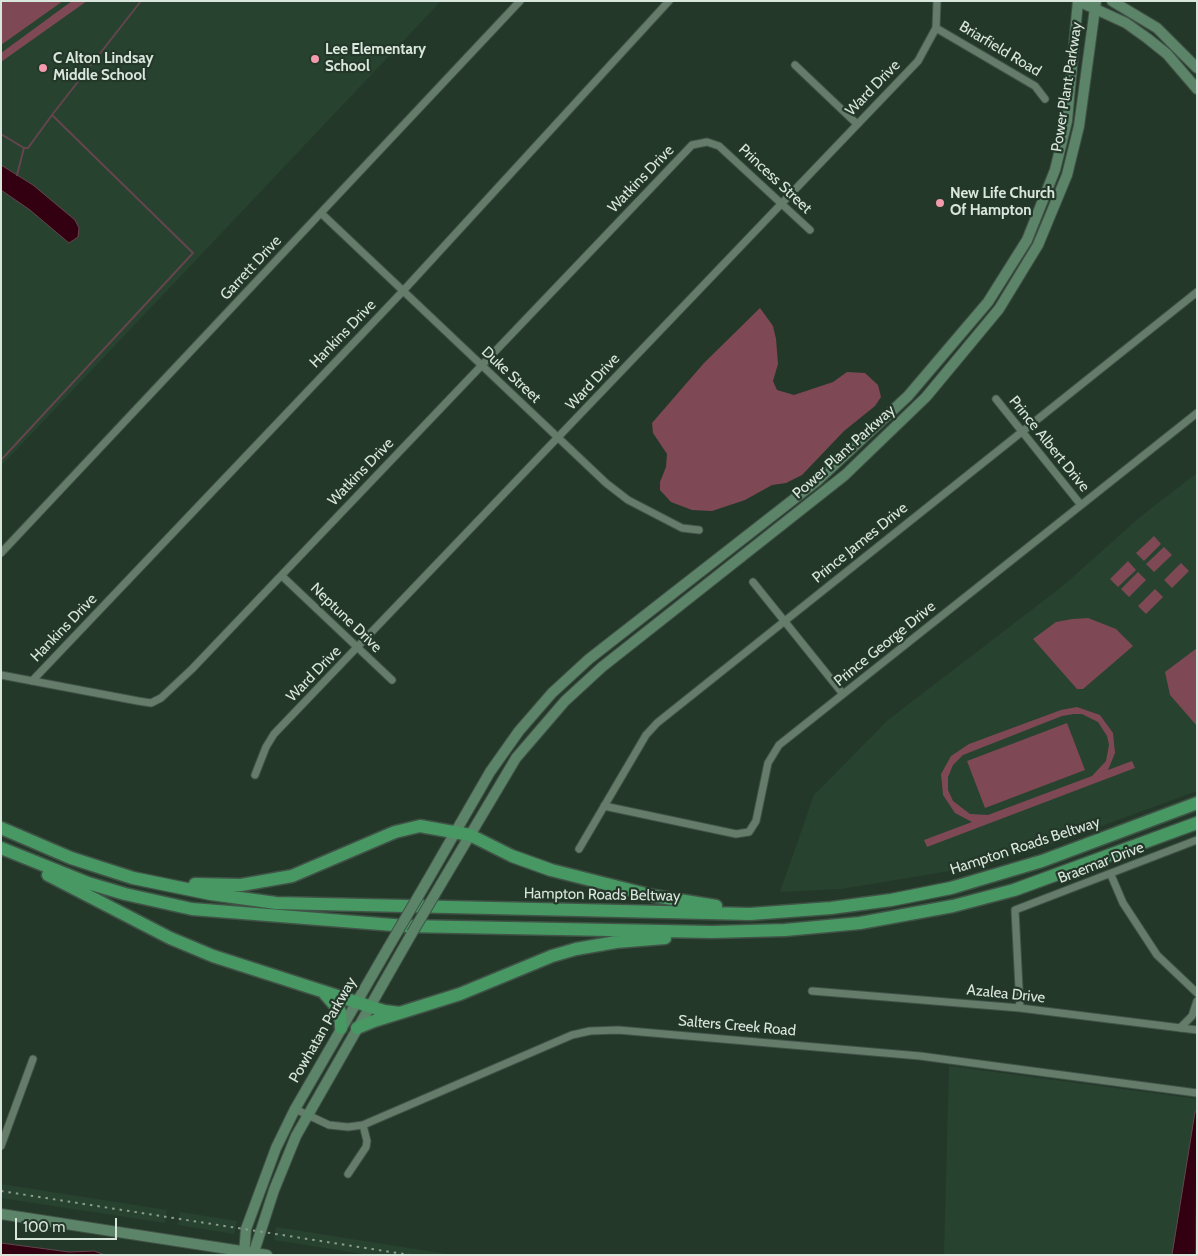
<!DOCTYPE html>
<html>
<head>
<meta charset="utf-8">
<style>
	body { margin:0 }
	#map { position:relative; width:1198px; height:1256px; overflow:hidden; background:#24382a; font-family:Cabin,sans-serif }
	canvas { display:block }
	.frame { position:absolute; inset:0; border:2px solid #d9e6dc; pointer-events:none }
	.scale { position:absolute; left:15px; top:1218px; width:102px; height:22px; box-sizing:border-box; border:2px solid #d9e6dc; border-top:0; padding-left:6px; font-size:15px; line-height:18px; white-space:nowrap; color:#d9e6dc; -webkit-text-stroke:4px #24382a; paint-order:stroke }
</style>
</head>
<body>
<div id="map">
<canvas width="1198" height="1256"></canvas>
<div class="frame"></div>
<div class="scale">100 m</div>
</div>
<script>
const c = document.querySelector('canvas').getContext('2d');
c.lineJoin = 'round';
function fill(path, color) { c.fillStyle = color; c.fill(path, 'evenodd'); }
const shape = rows => new Path2D(rows.map(r => 'M' + r).join(''));
function trace(path, color, width, dash) { c.strokeStyle = color; c.lineWidth = width; c.lineCap = dash ? 'butt' : 'round'; c.setLineDash(dash || []); c.stroke(path); }
function write(font, color, halo, rows, align = 'center') {
  c.font = font + ' Cabin,sans-serif'; c.lineWidth = 4.5; c.setLineDash([]); c.textBaseline = 'middle'; c.strokeStyle = halo; c.fillStyle = color; for (const [text, x, y, turn = 0] of rows) {
    c.save(); c.translate(x, y); c.rotate((+turn || 0) * Math.PI / 180); c.textAlign = isNaN(turn) ? turn : align; if (halo) c.strokeText(text, 0, 0); c.fillText(text, 0, 0); c.restore();
  }
}
const built = shape([
	[1,1,441,1,1,466],
	[1197,473,1197,791,1044,847,980,866,841,889,780,892,814,795,888,720,1064,585,1140,517],
	[949,1066,1197,1099,1197,1255,944,1255],
	[1,1184,167,1210,165,1223,1,1198],
	[180,1212,237,1221,234,1234,178,1225],
	[276,1227,453,1255,369,1255,274,1240]
]);
const green = shape([
	[1,1,63,1,1,45],
	[72,1,87,1,1,62,1,53],
	[760,308,773,326,776,339,778,364,773,381,777,390,794,395,833,382,847,372,865,373,878,385,881,397,875,406,844,431,802,475,786,483,772,485,745,500,712,511,692,510,671,502,660,490,660,482,666,467,667,454,653,433,652,423,704,363],
	[1154,536,1161,544,1144,561,1136,553],
	[1164,547,1172,555,1154,572,1146,564],
	[1128,561,1136,570,1118,587,1110,579],
	[1181,563,1189,571,1172,588,1164,580],
	[1138,572,1146,580,1129,597,1121,589],
	[1155,589,1163,597,1146,614,1138,606],
	[1088,618,1116,629,1133,646,1083,689,1077,689,1033,639,1056,622,1072,619],
	[1197,648,1197,726,1170,695,1165,672],
	[1077,707,1100,715,1113,733,1115,753,1108,770,1132,761,1135,768,927,847,924,840,972,822,955,813,943,795,941,774,951,756,969,744,1061,710],
	[1074,714,1082,714,1098,722,1107,736,1109,745,1106,761,1092,776,988,815,970,814,953,801,948,790,948,777,953,765,963,755,1062,716],
	[1067,723,1085,770,985,808,967,761]
]);
const water = shape([
	[1,165,33,185,75,220,79,228,78,237,69,243,30,210,1,190,1,165],
	[1195,1112,1197,1112,1196,1255,1172,1255,1195,1112],
	[1,1243,69,1252,94,1251,105,1255,1,1255,1,1243]
]);
const stream = shape([
	[1,134,24,148,28,148,52,115],
	[17,175,24,148],
	[1,460,193,253,52,115,141,1]
]);
const minor = shape([
	[936,28,1035,86,1045,99],
	[795,65,857,124],
	[322,214,606,483,628,500,682,528,699,530],
	[996,399,1081,505],
	[1,553,520,1],
	[282,576,392,680],
	[753,582,843,694],
	[1,675,138,701,151,703,161,698,192,669,692,145,707,142,719,146,810,230],
	[32,681,403,291,669,1],
	[255,775,266,747,274,734,918,61,936,28,937,1],
	[604,806,736,834,749,832,756,821,768,763,779,745,1197,413],
	[579,849,646,735,657,723,1197,292],
	[1111,875,1123,903,1157,955,1197,993],
	[812,991,1020,1008,1197,1030],
	[1020,1008,1015,910,1197,840],
	[1180,1028,1192,1016,1197,1001],
	[295,1109,329,1125,348,1127,363,1125,572,1035,590,1031,618,1030,920,1056,1197,1093],
	[1,1146,33,1059],
	[348,1174,366,1147,367,1141,363,1125]
]);
const secondary = shape([
	[1078,1,1126,23,1147,38,1167,54,1197,89],
	[1112,1,1157,28,1197,68],
	[426,883,490,772,519,731,552,693,589,659,817,481,908,396,988,302,1027,240,1055,170,1067,121,1078,1],
	[441,884,516,758,565,701,602,667,845,475,926,397,999,309,1038,245,1067,175,1079,126,1096,1],
	[1,1214,267,1255],
	[244,1255,246,1229,276,1148,295,1109,388,948],
	[253,1255,274,1190,296,1136,412,933]
]);
const motorway = shape([
	[1,828,71,858,133,878,211,894,276,903,750,914,831,908,891,900,951,888,1042,861,1197,803],
	[1,848,88,883,125,894,192,909,406,926,712,932,785,930,860,923,953,906,1014,890,1197,823],
	[48,875,170,938,213,956,384,1011,400,1013],
	[195,884,241,885,292,876,395,832,420,826,470,835,512,856,551,870,654,896,716,906],
	[325,994,340,1011,341,1028],
	[357,1028,374,1021,460,994,552,956,576,949,616,942,665,938]
]);
const rail = shape([
	[1,1191,410,1255]
]);
const secondaryBridge = shape([
	[412,933,441,884],
	[388,948,426,883]
]);
const markers = [
	[315,59,5,"#f39aac"],
	[43,68,5,"#f39aac"],
	[940,203,5,"#f39aac"]
];
const streetNames = [
	["Briarfield Road",1000,49,31],
	["Power Plant Parkway",1067,87,-81],
	["Ward Drive",873,88,-46],
	["Watkins Drive",641,179,-46],
	["Princess Street",775,179,43],
	["Garrett Drive",251,268,-47],
	["Hankins Drive",343,334,-46],
	["Duke Street",511,375,43],
	["Ward Drive",593,382,-47],
	["Prince Albert Drive",1049,444,51],
	["Power Plant Parkway",844,452,-42],
	["Watkins Drive",361,472,-46],
	["Prince James Drive",860,543,-39],
	["Neptune Drive",346,618,44],
	["Hankins Drive",64,628,-46],
	["Prince George Drive",885,644,-39],
	["Ward Drive",314,674,-46],
	["Hampton Roads Beltway",1025,846,-18],
	["Braemar Drive",1101,863,-21],
	["Hampton Roads Beltway",602,895,1],
	["Azalea Drive",1006,994,6],
	["Salters Creek Road",737,1026,5],
	["Powhatan Parkway",323,1030,-60]
];
const poiNames = [
	["Lee Elementary",325,50],
	["School",325,67],
	["C Alton Lindsay",53,59],
	["Middle School",53,76],
	["New Life Church",950,194],
	["Of Hampton",950,211]
];
fill(built, '#27422f');
fill(green, '#7e4954');
fill(water, '#320011');
trace(water, '#64454e', 1);
trace(stream, '#64454e', 2);
trace(minor, '#415347', 9);
trace(secondary, '#415347', 12);
trace(motorway, '#415347', 15);
trace(minor, '#657c6b', 7);
trace(secondary, '#5c8469', 10);
trace(motorway, '#479863', 12);
trace(rail, '#8b9b8f', 2, [2.5, 5]);
trace(secondaryBridge, '#415347', 12, []);
trace(secondaryBridge, '#5c8469', 10);
for (const [x, y, r, color] of markers) { const dot = new Path2D(); dot.arc(x, y, r, 0, 2 * Math.PI); c.fillStyle = color; c.fill(dot); trace(dot, '#24382a', 2); }
write('15px', '#d9e6dc', '#24382a', streetNames);
write('bold 15px', '#d9e6dc', '#24382a', poiNames, 'left');
</script>
</body>
</html>
